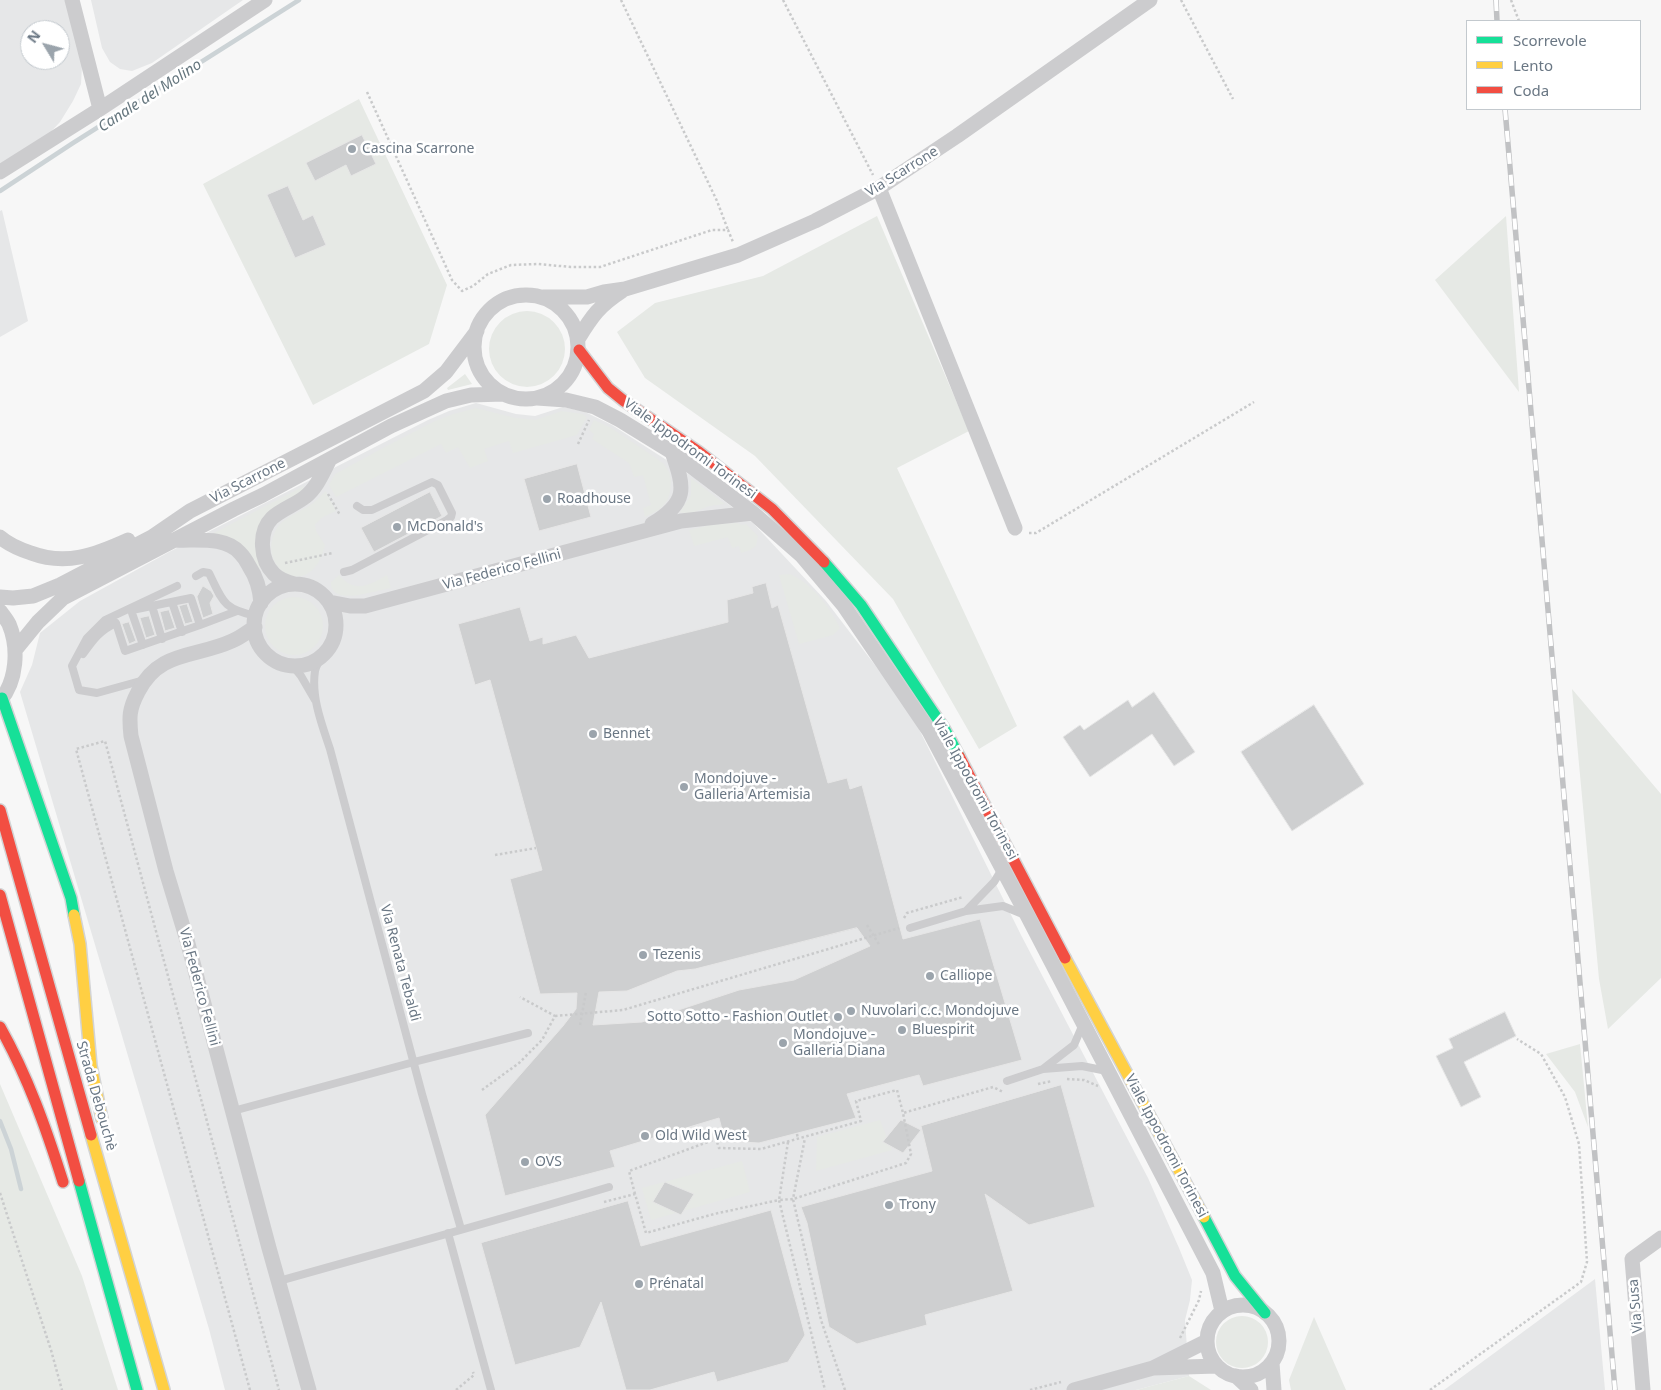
<!DOCTYPE html>
<meta charset="utf-8">
<style>
body{margin:0}
#map{position:relative;width:1661px;height:1390px;overflow:hidden;background:#f7f7f7;font-family:"Noto Sans",sans-serif}
canvas{display:block}
.legend{position:absolute;left:1466px;top:20px;width:175px;height:90px;box-sizing:border-box;background:#fff;border:1px solid #c3c9ce;margin:0;padding:6px 9px;list-style:none;font-size:15px;color:#6a7784}
.legend li{display:flex;align-items:center;gap:10px;height:25px}
.legend b{width:25px;border:1px solid #c3c9ce}
.north{position:absolute;left:20px;top:20px;width:50px;height:50px;box-sizing:border-box;background:#fff;border:1px solid #c3c9ce;border-radius:50%;rotate:307deg;font-size:14px;font-weight:700;line-height:20px;text-align:center;color:#6a7784}
.north::after{content:'';display:block;margin:auto;width:18px;height:22px;background:#9ba4ac;clip-path:polygon(50% 0,100% 100%,50% 72%,0 100%)}
</style>
<div id="map">
<canvas width="1661" height="1390"></canvas>
<ul class="legend">
<li><b style="height:6px;background:#16e098"></b>Scorrevole</li>
<li><b style="height:6px;background:#ffcf43"></b>Lento</li>
<li><b style="height:6px;background:#f24e42"></b>Coda</li>
</ul>
<div class="north">N</div>
</div>
<script>
const g = document.querySelector('canvas').getContext('2d');
g.lineJoin = 'round';
function paint(path, color) { g.fillStyle = color; g.fill(path, 'evenodd'); }
function strokePath(path, color, width, dash) { g.strokeStyle = color; g.lineWidth = width; g.lineCap = dash ? 'butt' : 'round'; g.setLineDash(dash || []); g.stroke(path); }
function write(font, color, halo, rows, align = 'center') {
  g.font = font + ' "Noto Sans",sans-serif'; g.lineWidth = 5; g.setLineDash([]); g.textBaseline = 'middle'; g.strokeStyle = halo; g.fillStyle = color; for (const [text, x, y, turn = 0] of rows) {
    g.save(); g.translate(x, y); g.rotate((+turn || 0) * Math.PI / 180); g.textAlign = isNaN(turn) ? turn : align; if (halo) g.strokeText(text, 0, 0); g.fillText(text, 0, 0); g.restore();
  }
}
paint(new Path2D(`
 M0,0H65L82,66L81,84L73,101L60,122L46,137L0,165ZM30,30H60V60H30Z
 M91,0H243L152,63L132,71L120,69L110,62L102,48Z
 M2,210L28,321L0,337V211Z
 M476,403L516,414L535,416L563,407L583,411L612,425L693,477L753,523L826,601L910,711L1021,935L1148,1178L1179,1248L1192,1280L1190,1300L1185,1320L1189,1376L1136,1390H225L209,1329L20,692L32,665L40,633L80,601L169,552L428,420L449,411Z
 M1595,1279L1605,1390H1444Z`), '#e6e7e8');
paint(new Path2D(`
 M359,99L447,285L429,344L313,405L203,184Z
 M877,216L969,431L897,468L1017,726L979,749L893,599L755,456L645,378L617,332L655,303L763,276Z
 M1506,216L1519,392L1435,280Z
 M489 349a38 38 0 1 1 76 0a38 38 0 1 1-76 0Z
 M465,374L472,384L448,390L447,388Z
 M476,408L515,418L536,420L562,411L582,414L587,417L577,435L513,453L509,441L484,449L488,461L470,468L458,447L446,453L441,444L336,497L329,485L335,474L385,447L435,421L454,414Z
 M594,420L611,428L653,456L664,464L669,472L671,481L670,492L667,501L659,510L645,517L643,508L651,505L643,475L634,477L629,463L592,439L594,434L589,430Z
 M691,478L725,504L709,506L688,515L680,512L691,495Z
 M304,486L303,492L273,509L262,567L257,570L212,534Z
 M326,491L336,511L323,517L315,524L316,531L325,545C311,605 253,568 277,528C283,518 302,511 312,504C317,501 321,495 326,491Z
 M736,523L743,525L746,524L758,536L756,546L750,550L741,553L739,546L732,548L728,537L694,546L689,530L714,524Z
 M790,574C812,584 829,606 840,628L833,635L799,644L779,575Z
 M339,575C355,594 370,585 387,575L391,588C378,590 342,603 333,590C331,588 331,585 331,582Z
 M265 626a29 29 0 1 1 58 0a29 29 0 1 1-58 0Z
 M1572,689L1661,794V978L1608,1029L1599,979Z
 M1580,1044L1588,1127L1575,1092L1546,1054Z
 M0,1084L82,1276L118,1390H0Z
 M880,1120L892,1150L816,1171L817,1137Z
 M742,1161L750,1192L651,1220L642,1188Z
 M1216 1342a26 26 0 1 1 52 0a26 26 0 1 1-52 0Z
 M1314,1317L1346,1390H1291L1289,1380Z
 M1189,1376L1211,1390H1136Z`), '#e6e9e5');
strokePath(new Path2D(`
 M0,191L73,143L299,0
 M0,1121L11,1149L21,1189`), '#ccd3d6', 4.5);
const building = new Path2D(`
 M362,135L376,164L351,176L346,165L315,181L306,163Z
 M288,186L303,220L313,215L326,245L295,258L267,195Z
 M577,464L591,517L539,531L524,479Z
 M430,492L442,516L374,552L361,528Z
 M766,583L772,608L778,605L828,783L847,778L850,789L862,785L903,939L980,919L1022,1060L923,1086L919,1075L847,1094L856,1118L759,1143L725,1141L719,1118L610,1151L615,1167L505,1196L485,1115L563,1026L576,1009L577,993L540,994L510,879L542,870L490,680L475,685L458,624L520,607L530,641L543,637V644L576,635L589,658L728,622L727,600L753,593L752,587ZM857,928L870,946L794,980L739,990L642,1022L593,1025L599,992L627,991L677,971L695,969Z
 M203,586L211,591L214,596L210,603L213,614L203,618L197,597Z
 M187,604L193,622L185,624L179,606Z
 M169,610L175,628L165,631L160,612Z
 M149,616L155,635L146,638L140,618Z
 M129,622L136,641L129,644L122,624Z
 M1154,692L1195,752L1174,766L1152,734L1090,777L1063,737L1080,725L1084,730L1128,700L1132,707Z
 M1314,705L1364,784L1292,831L1241,752Z
 M1505,1012L1516,1036L1464,1062L1481,1097L1461,1107L1436,1056L1453,1048L1449,1039Z
 M1061,1085L1095,1207L1029,1225L985,1194L1013,1291L925,1315L927,1325L857,1344L829,1327L807,1223L801,1207L932,1171L921,1126Z
 M901,1120L921,1130L903,1153L883,1142Z
 M665,1182L694,1194L681,1215L653,1202Z
 M628,1201L641,1246L771,1210L805,1335L788,1362L717,1382L714,1372L650,1390H626L601,1302L580,1347L515,1365L481,1243Z`);
paint(building, '#cecfd0');
strokePath(building, '#e6e6e6', 1);
const fast = new Path2D(`
 M824,562L861,605L945,730L959,756
 M2,698L71,898L74,915
 M79,1181L137,1390
 M1204,1217L1235,1276L1265,1313`);
const slow = new Path2D(`
 M74,915L80,944L91,1066L102,1119
 M1065,958L1204,1217
 M91,1135L164,1390`);
const jam = new Path2D(`
 M579,350L608,388L624,401L699,452L772,509L824,562
 M959,756L1065,958
 M0,810L91,1135
 M0,895L79,1181
 M0,1027C28,1077 46,1128 63,1182`);
strokePath(fast, '#d3d4d5', 14);
strokePath(slow, '#d3d4d5', 14);
strokePath(jam, '#d3d4d5', 14);
strokePath(new Path2D(`
 M621,0L717,201L728,230
 M783,0L873,175
 M1181,0L1233,99
 M1511,0L1519,21
 M367,92L452,280L462,291L473,286L488,274L511,265L538,264L571,267H600L712,230H728L733,242
 M578,444L589,420
 M328,494L340,515
 M1029,533H1036L1254,402
 M285,563L333,553
 M495,855L536,848
 M904,918L907,913L963,897
 M867,925L880,946
 M555,1016L623,1010L899,928
 M580,1025L586,992
 M1067,1079L1084,1080L1098,1086
 M1038,1084L1052,1081
 M482,1090L519,1063L542,1040L555,1016L520,997
 M797,1134L798,1139
 M788,1142L779,1200L793,1199L805,1138
 M0,1193L51,1350L62,1390
 M635,1194L629,1171L716,1139L719,1148L761,1149L861,1121L856,1101L897,1090L903,1113
 M604,1202L635,1194L646,1233L714,1214L779,1200L825,1390
 M1180,1338L1199,1300L1201,1291
 M250,1390L76,749L105,741L279,1390
 M456,1390L474,1375L473,1372
 M845,1390L821,1320L793,1199L906,1163L911,1154L903,1113L993,1087L1003,1092
 M1030,1390L1061,1382
 M1430,1390L1581,1282L1587,1262L1579,1144L1565,1097L1541,1054L1517,1039`), '#c9cacb', 2.5, [2.5, 2.5]);
strokePath(new Path2D(`
 M344,572L352,570L447,520L451,517L452,513L438,485L432,482L372,510H363L357,506
 M196,576L203,572L209,573C223,602 223,609 256,616
 M172,602L182,632
 M152,606L162,639
 M131,610L143,645
 M132,610L191,598L200,625
 M83,654C93,640 100,630 116,623L125,651L200,625L237,611
 M322,657C319,661 316,666 315,671C311,697 322,725 330,749L422,1094L461,1229
 M293,666L301,676L315,700
 M144,680L97,693L79,690L72,666L87,638L105,620L177,586
 M1002,869L994,882L966,911L1003,906L1025,915
 M910,928L966,911
 M1083,1024L1074,1045L1043,1069L1082,1066L1107,1071
 M1007,1081L1043,1069
 M233,1111L414,1062L528,1033
 M448,1233L491,1390
 M279,1281C389,1250 499,1220 609,1187`), '#ccccce', 8);
strokePath(new Path2D(`
 M72,0L100,109
 M0,172L100,109L265,0
 M879,188L1015,528
 M474 347a52 52 0 1 1 104 0a52 52 0 1 1-104 0Z
 M543,297H587L604,292L625,289L738,255L815,221L879,188L957,136L1150,0
 M578,339C592,316 599,306 622,291
 M537,398L566,400L595,407L620,420L672,452L753,513L801,555L844,606L929,731L1028,917L1213,1273L1222,1311
 M652,524C688,502 685,489 672,452
 M0,537C9,545 19,549 31,553C66,566 95,555 128,540
 M176,540C197,541 225,536 240,553C244,557 247,562 249,566C257,578 260,589 261,603
 M294,584C287,582 279,579 274,574C260,560 258,532 272,518C282,509 295,505 305,497C317,488 323,472 330,459
 M254 625a41 41 0 1 1 82 0a41 41 0 1 1-82 0Z
 M0,597L13,598L33,596L60,585L152,537L190,511L424,391L446,372L477,331
 M329,602L350,606H365L681,521L753,513
 M0,611C3,615 7,620 9,624C19,648 17,681 0,701
 M255,627C247,632 240,638 232,641C195,658 159,650 138,692C129,709 129,717 131,736L166,871L187,940L269,1248L309,1390
 M16,649L38,622L63,598L234,509L263,495L391,426L446,401L471,395L504,394
 M1632,1259L1643,1390
 M1632,1259L1661,1238
 M1207 1341a36 36 0 1 1 72 0a36 36 0 1 1-72 0Z
 M1207,1341L1153,1368L1217,1366
 M1272,1363L1274,1390
 M1236,1376L1251,1390
 M1074,1390L1153,1368`), '#ccccce', 15);
strokePath(fast, '#16e098', 11);
strokePath(slow, '#ffcf43', 11);
strokePath(jam, '#f24e42', 11);
const rail = new Path2D(`
 M1496,0L1497,21
 M1505,109L1615,1390`);
strokePath(rail, '#c1c2c4', 5.5);
strokePath(rail, '#fff', 4, [11]);
for (const [x, y, r, color] of [
 [352,149,5,"#9ba4ac"],
 [547,499,5,"#9ba4ac"],
 [397,527,5,"#9ba4ac"],
 [593,734,5,"#9ba4ac"],
 [684,787,5,"#9ba4ac"],
 [643,955,5,"#9ba4ac"],
 [930,976,5,"#9ba4ac"],
 [851,1011,5,"#9ba4ac"],
 [838,1017,5,"#9ba4ac"],
 [902,1030,5,"#9ba4ac"],
 [783,1043,5,"#9ba4ac"],
 [645,1136,5,"#9ba4ac"],
 [525,1162,5,"#9ba4ac"],
 [889,1205,5,"#9ba4ac"],
 [639,1284,5,"#9ba4ac"]
]) { const dot = new Path2D(); dot.arc(x, y, r, 0, 2 * Math.PI); g.fillStyle = color; g.fill(dot); strokePath(dot, '#fff', 2); }
write('14px', '#6a7784', '#fff', [
 ["Cascina Scarrone",362,149],
 ["Roadhouse",557,499],
 ["McDonald's",407,527],
 ["Bennet",603,734],
 ["Mondojuve -",694,779],
 ["Galleria Artemisia",694,795],
 ["Tezenis",653,955],
 ["Calliope",940,976],
 ["Nuvolari c.c. Mondojuve",861,1011],
 ["Sotto Sotto - Fashion Outlet",828,1017,"right"],
 ["Bluespirit",912,1030],
 ["Mondojuve -",793,1035],
 ["Galleria Diana",793,1051],
 ["Old Wild West",655,1136],
 ["OVS",535,1162],
 ["Trony",899,1205],
 ["Prénatal",649,1284]
], 'left');
write('14px', '#6a7784', '#fff', [
 ["Via Scarrone",902,172,-32],
 ["Viale Ippodromi Torinesi",690,449,36],
 ["Via Scarrone",248,481,-27],
 ["Via Federico Fellini",502,570,-15],
 ["Viale Ippodromi Torinesi",975,789,61],
 ["Via Renata Tebaldi",400,963,75],
 ["Via Federico Fellini",199,987,75],
 ["Strada Debouchè",96,1096,74],
 ["Viale Ippodromi Torinesi",1166,1146,62],
 ["Via Susa",1636,1306,-95]
]);
write('italic 15px', '#66777f', '#fff', [
 ["Canale del Molino",150,96,-33]
]);
</script>
